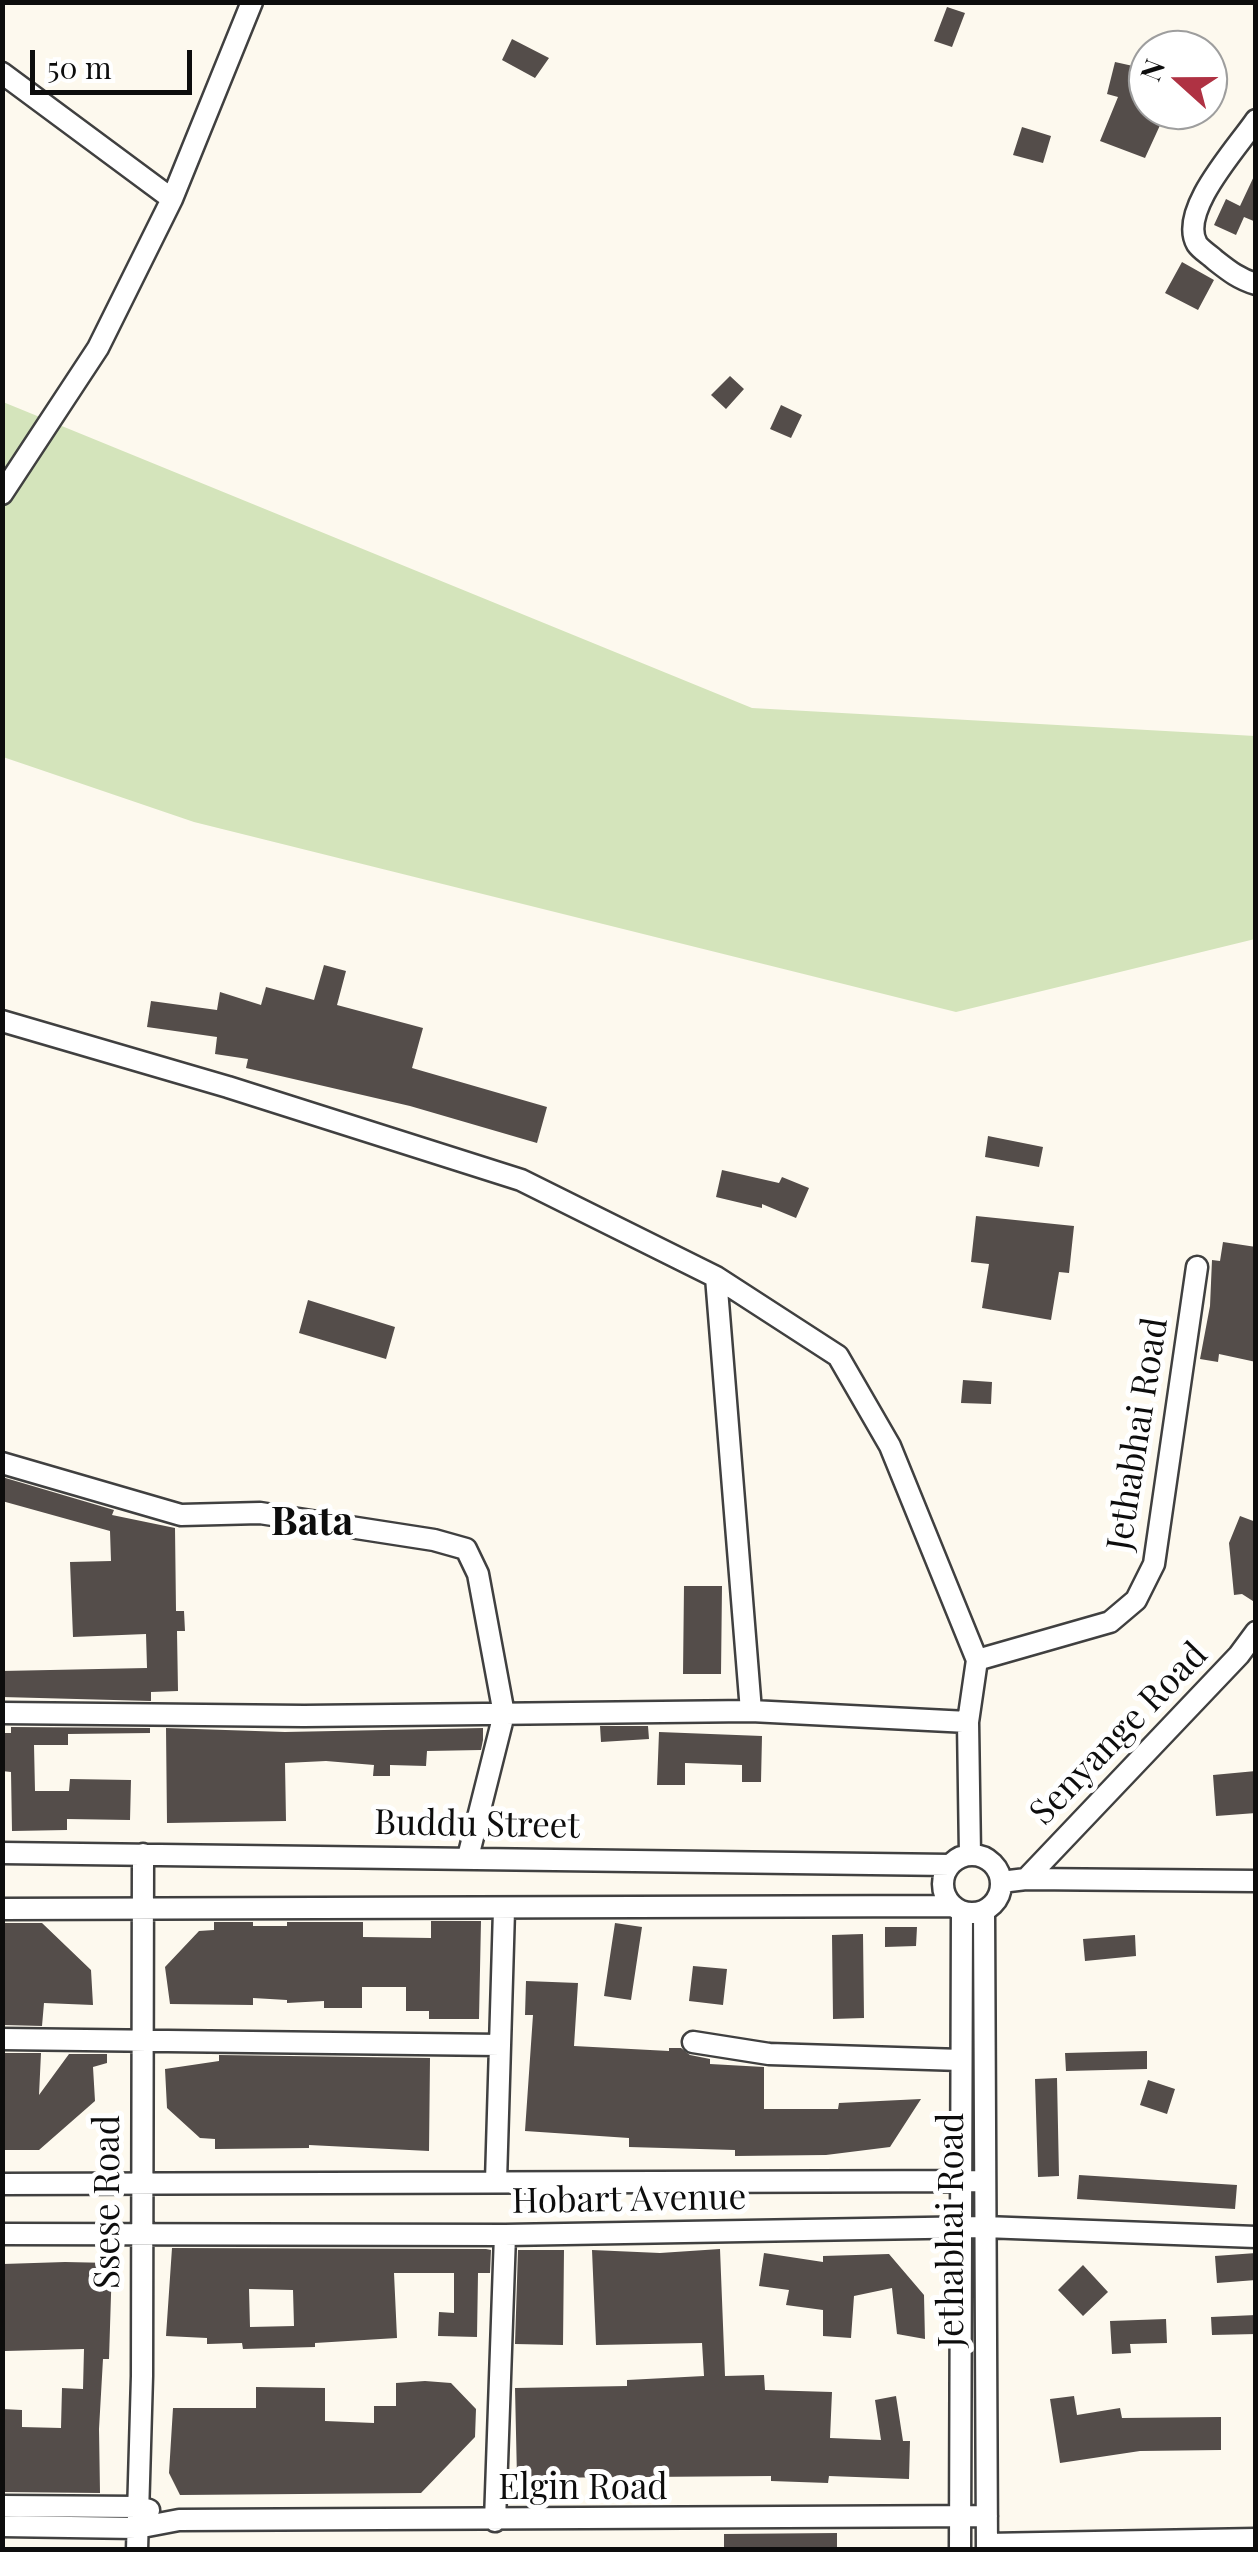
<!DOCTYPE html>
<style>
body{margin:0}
#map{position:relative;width:1258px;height:2552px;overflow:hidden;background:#fdf9ee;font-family:"Playfair Display",serif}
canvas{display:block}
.frame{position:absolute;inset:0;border:5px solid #0d0d0d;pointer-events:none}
.north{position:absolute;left:1128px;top:30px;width:100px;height:100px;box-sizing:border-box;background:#fff;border:2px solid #9e9e9e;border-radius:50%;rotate:291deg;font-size:28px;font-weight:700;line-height:40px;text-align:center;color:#0d0d0d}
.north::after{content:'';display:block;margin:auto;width:35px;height:45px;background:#af3243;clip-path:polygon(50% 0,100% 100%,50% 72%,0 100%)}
.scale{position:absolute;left:30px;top:50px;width:162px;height:45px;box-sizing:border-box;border:5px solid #0d0d0d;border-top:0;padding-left:12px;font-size:30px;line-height:35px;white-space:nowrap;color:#0d0d0d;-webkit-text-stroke:8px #fff;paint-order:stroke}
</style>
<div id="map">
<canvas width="1258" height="2552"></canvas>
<div class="frame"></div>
<div class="north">N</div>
<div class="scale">50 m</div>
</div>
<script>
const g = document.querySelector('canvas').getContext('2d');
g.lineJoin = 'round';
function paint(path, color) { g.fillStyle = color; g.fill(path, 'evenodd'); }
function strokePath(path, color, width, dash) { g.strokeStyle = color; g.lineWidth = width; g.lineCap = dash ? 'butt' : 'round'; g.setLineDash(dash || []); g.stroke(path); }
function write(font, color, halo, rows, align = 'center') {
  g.font = font + ' "Playfair Display",serif'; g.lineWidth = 10; g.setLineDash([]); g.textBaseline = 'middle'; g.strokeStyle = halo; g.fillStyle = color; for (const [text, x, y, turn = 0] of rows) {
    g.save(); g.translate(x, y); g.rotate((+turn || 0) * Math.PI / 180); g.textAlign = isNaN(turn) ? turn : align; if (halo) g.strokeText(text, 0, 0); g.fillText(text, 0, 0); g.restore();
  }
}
paint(new Path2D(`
 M3,402L752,708L1255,736V939L956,1012L194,822L3,757Z`), '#d4e4bb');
paint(new Path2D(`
 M947,7L965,13L952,47L934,41Z
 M512,39L549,58L535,78L502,60Z
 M1135,60L1148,66V110H1167L1145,158L1100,141L1118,97L1107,94L1115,62L1133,66Z
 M1022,127L1051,136L1043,163L1013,155Z
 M1256,172V222L1244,217L1236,235L1214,225L1226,199L1240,206Z
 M1182,262L1214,280L1198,310L1165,293Z
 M730,376L744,389L726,409L711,395Z
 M781,405L802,415L791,438L770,429Z
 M324,965L346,971L337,1005L423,1028L412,1068L547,1107L537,1143L410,1106L246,1068L248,1059L215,1054L217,1037L147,1027L151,1001L217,1010L220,992L261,1005L266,987L314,1000Z
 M988,1136L1043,1147L1039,1167L985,1157Z
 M722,1170L779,1183L782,1177L809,1188L796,1218L762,1204V1208L716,1197Z
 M976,1216L1074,1226L1069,1273L1059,1272L1051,1320L982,1308L989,1264L971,1262Z
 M1223,1242L1256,1247V1362L1219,1354L1218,1362L1200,1359L1210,1306L1212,1260L1220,1261Z
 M308,1300L395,1327L386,1359L299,1333Z
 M963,1380L992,1382L991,1404L961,1403Z
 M2,1477L114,1510L112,1515L175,1528L176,1611H184L185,1631H177L178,1691L151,1692V1701L2,1697V1671L147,1668L146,1634L73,1637L70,1562L111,1561L110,1531L2,1501Z
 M1240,1516L1256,1522V1603L1242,1594L1234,1595L1229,1543Z
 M684,1586H722L721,1674H683Z
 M600,1726H648L649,1739L601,1742Z
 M11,1727L150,1728V1733L68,1734V1745H34L35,1791H69L70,1779L131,1780L130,1820L67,1819V1830L12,1831L11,1772L2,1771V1733H11Z
 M166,1728L285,1732L483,1728V1740L481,1750L427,1751L426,1766L390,1765V1776H373L374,1765L326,1761L285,1763L286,1821L167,1823Z
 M659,1732L762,1736L761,1782H742V1765L685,1763V1785H657Z
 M1256,1771V1813L1216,1816L1213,1775Z
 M431,1921H481L479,2019H429V2011H406V1987H362V2008H324V2001L287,2003V2000L253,1998V2005L170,2004L165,1967L199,1931L214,1930V1922H253V1926H287V1922H363V1937L431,1938Z
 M2,1923H42L91,1970L93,2005L44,2003L42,2026L4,2025Z
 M615,1923L642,1927L631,2000L604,1996Z
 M885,1927H917L916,1946L885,1947Z
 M863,1934L864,2018L833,2019L832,1935Z
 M1135,1935L1136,1956L1085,1961L1083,1939Z
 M693,1966L727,1969L723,2005L689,2001Z
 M526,1981L578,1983L574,2046L669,2051V2048H681L690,2055L710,2059V2064L764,2067V2109H838L839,2103L921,2099L890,2147L826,2155L735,2156V2150L629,2147V2138L525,2131L533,2015H525Z
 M1147,2051V2069L1066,2071L1065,2053Z
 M3,2053H41L39,2095L69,2054H107V2063L93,2067L95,2101L39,2150H2Z
 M219,2055L430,2058L429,2151L309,2145V2148L215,2149V2139L200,2138L167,2108L165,2069L219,2061Z
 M1057,2078L1059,2176L1038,2177L1035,2079Z
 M1148,2080L1175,2089L1167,2114L1140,2105Z
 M1079,2175L1237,2185L1235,2209L1077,2199Z
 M172,2248L486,2249L491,2250L490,2273H478L477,2337L438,2336L439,2312L454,2313V2273H394L397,2338L315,2343V2347L243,2349L242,2343L207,2344V2338L166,2336ZM249,2289L293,2290L294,2326L250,2327Z
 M720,2249L725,2376L764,2375L765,2390L832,2392L830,2438L881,2440L875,2400L896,2396L903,2441H910L909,2479L829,2476L828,2483L771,2481V2476L517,2478L515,2388L627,2386V2380L704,2376L702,2343L596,2345L592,2250L660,2253Z
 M518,2250H564L563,2345L515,2344Z
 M764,2253L823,2262V2256L889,2254L924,2295L925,2339L897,2334L892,2288L854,2296L851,2338L823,2336V2310L786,2305L789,2290L759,2286Z
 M1256,2253V2280L1217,2283L1215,2256Z
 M65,2262L112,2263L109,2359H103L99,2429L100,2493L2,2492V2409L22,2410V2427L61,2428L62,2388L83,2389L84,2349L5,2351L3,2264Z
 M1083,2265L1108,2292L1083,2316L1058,2290Z
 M1256,2315V2334L1212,2335L1211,2317Z
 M1166,2319L1167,2343L1130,2344L1131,2353L1112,2354L1110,2321Z
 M425,2381L451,2383L476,2409L475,2437L421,2493L180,2495L169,2473L173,2408H256V2387L325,2388V2421L374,2423V2406H396V2383Z
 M1074,2396L1077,2415L1120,2408L1122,2418L1221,2417V2450L1140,2451L1060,2463L1050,2399Z
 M837,2533V2550H724V2534Z`), '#544d4a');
const minor = new Path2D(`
 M2,73L172,199
 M1256,120C1237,148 1178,211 1197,244C1201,250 1210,255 1215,260C1229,271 1239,279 1256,284
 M2,494L98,348L172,199L252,2
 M2,1021L228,1087L521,1180L716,1277L838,1356L890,1446L977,1660L968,1722L970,1855
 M716,1277L751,1711
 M2,1463L181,1515L260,1513L434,1540L466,1549L478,1574L504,1714L468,1857
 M977,1660L1110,1622L1136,1600L1154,1564L1197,1267
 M2,1713L304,1716L751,1711L968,1722
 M2,1853L950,1865
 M943 1884a29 29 0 1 1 58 0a29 29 0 1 1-58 0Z
 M1026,1879L1239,1655L1256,1632
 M1001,1882L1026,1879L1256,1881
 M2,1909L952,1906
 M984,1911L987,2550
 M2,2039L500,2045
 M693,2042L769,2054L961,2060
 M496,2181L504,1910
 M2,2184L984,2181
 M2,2234L505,2235L984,2227L1256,2237
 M2,2506L138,2507L149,2510
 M495,2521L505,2235
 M2,2526L137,2528L179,2520L987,2516
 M987,2544L1256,2539
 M137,2550L142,2376L143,1854
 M960,2550L962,1912`);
strokePath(minor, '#404040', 25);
strokePath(minor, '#fff', 20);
write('35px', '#0d0d0d', '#fff', [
 ["Jethabhai Road",1138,1434,-81],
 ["Senyange Road",1119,1734,-46],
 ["Buddu Street",477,1825,1],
 ["Hobart Avenue",629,2200,-1],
 ["Ssese Road",108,2202,-90],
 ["Jethabhai Road",952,2230,-90],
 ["Elgin Road",583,2488]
]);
write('bold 40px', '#0d0d0d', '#fff', [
 ["Bata",312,1523]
]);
</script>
